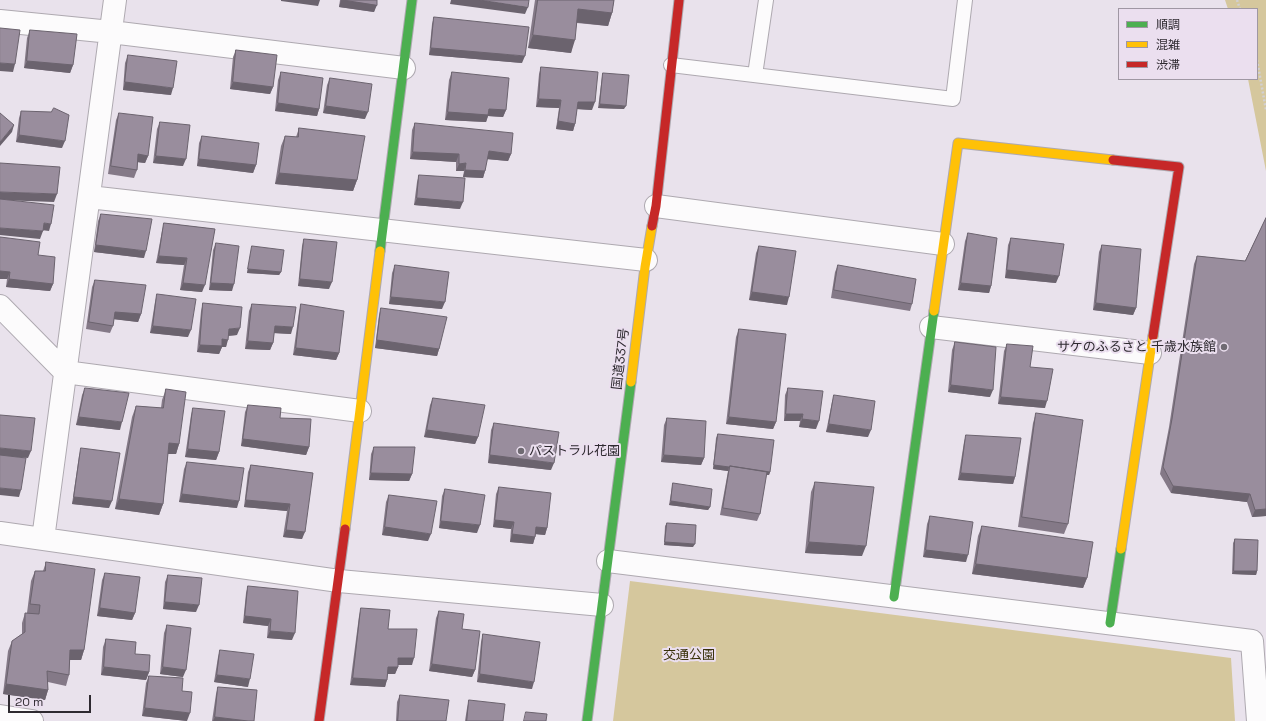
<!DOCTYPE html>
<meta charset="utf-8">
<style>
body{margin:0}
#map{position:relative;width:1266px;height:721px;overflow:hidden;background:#e9e2ec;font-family:"Space Grotesk","Noto Sans JP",sans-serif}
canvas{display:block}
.legend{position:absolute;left:1118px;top:8px;width:140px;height:72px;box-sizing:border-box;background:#ebdfef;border:1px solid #9f97a3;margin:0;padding:5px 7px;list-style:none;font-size:12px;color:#2e2a30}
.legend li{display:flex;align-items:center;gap:8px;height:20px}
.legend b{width:20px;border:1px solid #9f97a3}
.scale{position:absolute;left:8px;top:695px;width:83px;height:18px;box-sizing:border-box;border:2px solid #2e2a30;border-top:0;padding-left:5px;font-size:12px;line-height:14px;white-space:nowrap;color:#2e2a30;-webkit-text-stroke:3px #ebdfef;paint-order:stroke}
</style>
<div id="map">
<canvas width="1266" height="721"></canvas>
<ul class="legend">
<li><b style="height:5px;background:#4caf50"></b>順調</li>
<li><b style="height:5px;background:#ffc107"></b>混雑</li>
<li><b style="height:5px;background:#c62828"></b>渋滞</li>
</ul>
<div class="scale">20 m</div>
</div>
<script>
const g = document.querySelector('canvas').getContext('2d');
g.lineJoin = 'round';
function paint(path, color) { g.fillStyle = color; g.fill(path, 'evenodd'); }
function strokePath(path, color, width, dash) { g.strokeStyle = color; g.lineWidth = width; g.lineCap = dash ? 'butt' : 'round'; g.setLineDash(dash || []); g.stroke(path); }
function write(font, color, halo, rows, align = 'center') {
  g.font = font + ' "Space Grotesk","Noto Sans JP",sans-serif'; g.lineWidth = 4; g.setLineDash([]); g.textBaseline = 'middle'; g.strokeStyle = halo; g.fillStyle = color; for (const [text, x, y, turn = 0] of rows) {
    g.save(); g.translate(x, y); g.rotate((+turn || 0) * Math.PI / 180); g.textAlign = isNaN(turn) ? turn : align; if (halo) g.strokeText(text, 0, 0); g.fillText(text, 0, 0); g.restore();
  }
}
paint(new Path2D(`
 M1225,0H1266V171L1248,79H1257V9H1228Z
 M630,581L1231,658L1235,721H613Z`), '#d5c79d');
const lane = new Path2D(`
 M671,65L953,99L965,0
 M755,75L766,0`);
const street = new Path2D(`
 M0,21L111,32L404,68
 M89,197L646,260
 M656,206L943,244
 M0,306L65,372L360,411
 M931,327L1150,353
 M0,533L339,581L602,605
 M43,539L115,0
 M608,561L1252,641L1258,721
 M0,716L32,721`);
const fast = new Path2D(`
 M380,251L412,0
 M894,597L934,311
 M1110,623L1121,549
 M587,721L631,382`);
const slow = new Path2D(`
 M934,311L958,143L1113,160
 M631,382L645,267L652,226
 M345,529L380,251
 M1121,549L1153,336`);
const jam = new Path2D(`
 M1113,160L1179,167L1153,336
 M652,226L656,206L679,0
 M319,721L345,529`);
strokePath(lane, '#aea9b0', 16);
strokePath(street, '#aea9b0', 24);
strokePath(fast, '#aea9b0', 11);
strokePath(slow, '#aea9b0', 11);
strokePath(jam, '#aea9b0', 11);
strokePath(new Path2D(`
 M1237,0L1240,9
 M1257,60L1266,110`), '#d2d0d3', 2.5, [2, 2]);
strokePath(lane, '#fcfbfc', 14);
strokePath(street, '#fcfbfc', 22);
strokePath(fast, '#4caf50', 9);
strokePath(slow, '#ffc107', 9);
strokePath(jam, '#c62828', 9);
paint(new Path2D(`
 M340,0H377L374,12L339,7Z
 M535,0H614L612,13L608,26L577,23L571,53L528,48Z
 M434,17L522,63L429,55L432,24Z
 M30,30L73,65L70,73L24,68L27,38Z
 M236,50L273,87L270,94L230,89L233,57Z
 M128,55L171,95L123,90L125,63Z
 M541,67L592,110L577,109L575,124L573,131L556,129L559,108L536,107L539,74Z
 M281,72L319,109L317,116L275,111L278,80Z
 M452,72L506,110L503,117L488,116L486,122L445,120L449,80Z
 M603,73L624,109L598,108L602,77Z
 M330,78L365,119L323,113L327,85Z
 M21,111L62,148L16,142L19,118Z
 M119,113L148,156L145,163L138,162L137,170L134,178L108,174L116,120Z
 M160,122L183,166L153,163L157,129Z
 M415,123L511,154L508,161L487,159L485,171L483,178L463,177L464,171H456V162L410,159L412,130Z
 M299,128L357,180L353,191L275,184L281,146L285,136L296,137Z
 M202,136L256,165L253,173L197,166L199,143Z
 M419,175L460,209L414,205L417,182Z
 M101,214L144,258L94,252L98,221Z
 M1266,218V516L1252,517L1247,502L1171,493L1160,474L1169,427L1194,264L1197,256L1245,261Z
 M164,223L215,229L202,292L180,290L184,265L156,263L162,231Z
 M968,233L991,286L989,293L958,290L965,241Z
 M0,237L38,255L53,284L50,291L6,287L7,279H0Z
 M1011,238L1056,283L1005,278L1008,245Z
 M304,239L329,289L298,286L302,246Z
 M216,243L232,291L209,290L213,250Z
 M1102,245L1136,308L1133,315L1093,310L1099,252Z
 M252,246L281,272L279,275L247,273L251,250Z
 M759,246L787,305L749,300L756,253Z
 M395,265L442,309L389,304L392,273Z
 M838,265L912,304L910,311L831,298L835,272Z
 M95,280L141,314L138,322L114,319L113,326L110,333L86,329L92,287Z
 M157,294L188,337L150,333L155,302Z
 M203,303L237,335L228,336L226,347H222L219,354L197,352L201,311Z
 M252,304L291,334L274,333L273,343L270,350L245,349L249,311Z
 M301,304L339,353L336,360L293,355L299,312Z
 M381,308L439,349L437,356L375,348L379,315Z
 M739,329L776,422L773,429L726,424L736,337Z
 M955,342L990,397L948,392L952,350Z
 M1007,344L1045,408L998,404L1004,351Z
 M85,388L120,430L76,425L82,395Z
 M788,388L816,429L799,427L800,421H784L785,395Z
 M166,389L179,444L176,454H168L163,504L159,515L115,509L132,417L136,406L161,408L162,400Z
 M834,395L868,437L826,432L832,402Z
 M433,398L478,437L475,444L424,437L430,405Z
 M248,405L280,418L309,447L306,455L241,446L245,412Z
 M193,408L219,452L216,460L185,457L191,415Z
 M1036,413L1068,524L1064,534L1018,527L1033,423Z
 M667,418L704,458L701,465L661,462L664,425Z
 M494,423L551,470L488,463L491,430Z
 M718,434L770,472L769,475H766L760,514L757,521L720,515L728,471L713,469L716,438Z
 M966,435L1015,477L1013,484L958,480L964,442Z
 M374,447L412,474L409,481L369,480L371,454Z
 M81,448L109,508L72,504L79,456Z
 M187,462L237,508L179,502L184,469Z
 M251,465L313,473L302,539L283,537L287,511L244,507L248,472Z
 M815,482L862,556L805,553L811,492Z
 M673,483L710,507L708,510L669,505L672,487Z
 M499,487L547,528L545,535L536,534L533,544L510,542L511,529L493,527L496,494Z
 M445,489L477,533L439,528L442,496Z
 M389,495L428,541L382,535L386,502Z
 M930,516L966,562L923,557L927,524Z
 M667,523L693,547L664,545L665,526Z
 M982,526L1087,578L1083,588L972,574L978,536Z
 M1235,539L1257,571L1256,575L1232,574L1233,543Z
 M46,562L84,650L81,660H70L69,675L66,686L48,682V690L45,700L3,694L8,651L12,641L22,634V623L25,613H27L31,581L35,571H43Z
 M105,573L135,613L132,620L97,616L102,580Z
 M168,575L196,612L163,609L165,582Z
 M248,586L292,640L267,638L268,626L243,623L246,593Z
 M361,608L388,629L412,665H398V667L395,674H388L385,687L350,685L359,616Z
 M439,611L462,629L475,670L472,677L429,671L436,618Z
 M167,625L183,677L160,674L164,633Z
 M483,634L532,689L477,682L481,642Z
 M106,639L149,672L146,680L101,675L103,647Z
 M220,650L248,687L214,682L218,657Z
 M149,676L182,691L187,721L142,716L146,683Z
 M218,687L254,721H212L216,694Z
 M400,695L446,721H396L397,702Z
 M469,700L503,721H465L467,708Z`), '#847987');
paint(new Path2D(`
 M281,0H320L318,6L281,1Z
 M341,0L377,5L374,12L339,7Z
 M451,0H480L528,7L525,14L450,4Z
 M578,9L612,13L608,26L573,22Z
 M533,35L575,40L571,53L528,48Z
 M431,48L525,56L522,63L429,55Z
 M27,61L73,65L70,73L24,68Z
 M0,63L15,64L13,72L0,71Z
 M125,82L173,88L171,95L123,90Z
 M233,82L273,87L270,94L230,89Z
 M539,99L561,100L559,108L536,107Z
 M578,102H595L592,110L576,109Z
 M278,103L319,109L317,116L275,111Z
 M600,104L626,106L624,109L598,108Z
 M326,106L368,112L365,119L323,113Z
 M489,109L506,110L503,117L488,116L486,122L445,120L448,112Z
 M558,121L575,124L573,131L556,129Z
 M14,125L12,132L0,146V142Z
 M19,135L65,141L62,148L16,142Z
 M489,151L511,154L508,161L486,159Z
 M413,152L459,154L456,162L410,159Z
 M138,154L148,156L145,163L136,162Z
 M156,156L186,159L183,166L153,163Z
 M199,159L256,165L253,173L197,166Z
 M466,163L464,171H456L459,164Z
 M465,170L485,171L483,178L463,177Z
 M279,173L357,180L353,191L275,184Z
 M0,192L57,194L54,202L0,200Z
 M417,198L463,202L460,209L414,205Z
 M44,223L51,224L49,231L41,230Z
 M0,228L43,231L40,239L0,235Z
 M96,245L146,251L144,258L94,252Z
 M159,256L187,258L184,265L156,263Z
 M248,269L281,272L279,275L247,273Z
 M1007,270L1059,276L1056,283L1005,278Z
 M0,271L10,272L7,279H0Z
 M9,279L53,284L50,291L6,287Z
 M300,279L332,282L329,289L298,286Z
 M183,283L205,285L202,292L180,290Z
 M211,283L234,284L232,291L209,290Z
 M961,283L991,286L989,293L958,290Z
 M752,292L789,297L787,305L749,300Z
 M391,297L445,302L442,309L389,304Z
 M1096,303L1136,308L1133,315L1093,310Z
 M115,312L141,314L138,322L112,319Z
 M153,326L191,330L188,337L150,333Z
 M275,326L293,327L291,334L273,333Z
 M240,328L237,335L226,336L229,329Z
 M222,339L228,340L226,347H222L219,354L197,352L200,345Z
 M377,340L439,349L437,356L375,348Z
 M248,341L273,343L270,350L245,349Z
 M296,348L339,353L336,360L293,355Z
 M951,385L993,390L990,397L948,392Z
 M1001,397L1047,401L1045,408L998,404Z
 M786,414H803L800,421H784Z
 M79,417L122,422L120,430L76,425Z
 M729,417L776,422L773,429L726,424Z
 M802,419L819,421L816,429L799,427Z
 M829,424L871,430L868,437L826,432Z
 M427,430L478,437L475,444L424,437Z
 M243,439L309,447L306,455L241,446Z
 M169,443L179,444L176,454H165Z
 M0,448L31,451L28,458L0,456Z
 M188,449L219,452L216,460L185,457Z
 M490,455L554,463L551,470L488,463Z
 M664,455L704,458L701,465L661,462Z
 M714,465L729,467L728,471L713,469Z
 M729,467L770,472L769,475L729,471Z
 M371,473L412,474L409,481L369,480Z
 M961,473L1015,477L1013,484L958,480Z
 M1173,486L1250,494L1247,502L1171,493Z
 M0,488L21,490L19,497L0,495Z
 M182,494L239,501L237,508L179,502Z
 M74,497L112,501L109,508L72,504Z
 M119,499L163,504L159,515L115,509Z
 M246,500L290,504L287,511L244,507Z
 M671,501L710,507L708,510L669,505Z
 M1266,509V516L1252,517L1255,510Z
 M495,520L514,522L511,529L493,527Z
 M441,521L480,525L477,533L439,528Z
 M385,527L431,534L428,541L382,535Z
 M536,527L547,528L545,535L534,534Z
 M286,530L305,532L302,539L283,537Z
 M512,534L535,537L533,544L510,542Z
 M665,542L695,544L693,547L664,545Z
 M809,542L866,546L862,556L805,553Z
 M926,550L968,555L966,562L923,557Z
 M976,564L1087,578L1083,588L972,574Z
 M1234,571H1257L1256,575L1232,574Z
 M165,602L199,605L196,612L163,609Z
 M100,608L135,613L132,620L97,616Z
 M245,616L271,619L268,626L243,623Z
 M270,631L295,633L292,640L267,638Z
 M70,650H84L81,660H66Z
 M398,658H414L412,665H395Z
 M432,664L475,670L472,677L429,671Z
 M104,667L149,672L146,680L101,675Z
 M163,667L186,670L183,677L160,674Z
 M388,667H398L395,674H386Z
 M480,674L534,682L532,689L477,682Z
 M217,675L250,679L248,687L214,682Z
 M353,678L387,680L385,687L350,685Z
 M6,684L48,690L45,700L3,694Z
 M145,708L190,713L187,721L142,716Z
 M215,717L248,721H213Z`), '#6b636e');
const building = new Path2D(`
 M343,0H377V5Z
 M480,0H529L528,7Z
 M538,0H614L612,13L578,9L575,40L533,35Z
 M434,17L529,27L525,56L431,48Z
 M0,28L20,30L15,64L0,63Z
 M30,30L77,34L73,65L27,61Z
 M236,50L277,55L273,87L233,82Z
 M128,55L177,61L173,88L125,82Z
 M541,67L598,72L595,102H578L575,124L558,121L561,100L539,99Z
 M281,72L323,78L319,109L278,103Z
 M452,72L509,78L506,110L489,109L488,115L448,112Z
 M603,73L629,75L626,106L600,104Z
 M330,78L372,84L368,112L326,106Z
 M54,108L69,115L65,141L19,135L21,111L51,112Z
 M0,113L14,125L0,142Z
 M119,113L153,117L148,156L138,154L137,170L111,166Z
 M160,122L190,125L186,159L156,156Z
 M415,123L513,133L511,154L489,151L485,171L465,170L466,163L459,164V154L413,152Z
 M299,128L365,136L357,180L279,173L285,136L298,137Z
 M202,136L259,143L256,165L199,159Z
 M0,163L60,167L57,194L0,192Z
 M419,175L465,178L463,202L417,198Z
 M0,199L54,205L51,224L44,223L43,231L0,228Z
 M101,214L152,219L146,251L96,245Z
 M1266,218V509L1255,510L1250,494L1173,486L1163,467L1172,419L1197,256L1245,261Z
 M164,223L215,229L205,285L183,283L187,258L159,256Z
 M968,233L997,238L991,286L961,283Z
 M0,237L40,242L38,255L55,257L53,284L9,279L10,272L0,271Z
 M1011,238L1064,244L1059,276L1007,270Z
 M304,239L337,242L332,282L300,279Z
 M216,243L239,246L234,284L211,283Z
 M1102,245L1141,249L1136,308L1096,303Z
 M252,246L284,250L281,272L248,269Z
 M759,246L796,251L789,297L752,292Z
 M395,265L449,272L445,302L391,297Z
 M838,265L916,279L912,304L834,290Z
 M95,280L146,285L141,314L115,312L113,326L89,322Z
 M157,294L196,299L191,330L153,326Z
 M203,303L242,307L240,328L229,329L228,340L222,339V346L200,345Z
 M252,304L296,307L293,327L275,326L273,343L248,341Z
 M301,304L344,311L339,353L296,348Z
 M381,308L447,317L439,349L377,340Z
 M739,329L786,334L776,422L729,417Z
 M955,342L996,347L993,390L951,385Z
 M1007,344L1033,346L1030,367L1053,369L1047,401L1001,397Z
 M85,388L129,393L122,422L79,417Z
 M788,388L823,391L819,421L802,419L803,414H786Z
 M166,389L186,392L179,444L169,443L163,504L119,499L136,406L163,408Z
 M834,395L875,401L871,430L829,424Z
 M433,398L485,405L478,437L427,430Z
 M248,405L281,408L280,418L311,419L309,447L243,439Z
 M193,408L225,411L219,452L188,449Z
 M1036,413L1083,420L1068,524L1022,517Z
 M0,415L35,418L31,451L0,448Z
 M667,418L706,421L704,458L664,455Z
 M494,423L559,432L554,463L490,455Z
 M718,434L774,440L770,472L730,466L729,467L714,465Z
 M966,435L1021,438L1015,477L961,473Z
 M374,447H415L412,474L371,473Z
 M81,448L120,453L112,501L74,497Z
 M0,455L26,458L21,490L0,488Z
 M187,462L244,468L239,501L182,494Z
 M251,465L313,473L305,532L286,530L290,504L246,500Z
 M730,466L767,472L760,514L723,508Z
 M815,482L874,487L866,546L809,542Z
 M673,483L712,489L710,507L671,501Z
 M499,487L551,493L547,528L536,527L535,537L512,534L514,522L495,520Z
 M445,489L485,495L480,525L441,521Z
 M389,495L437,501L431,534L385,527Z
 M930,516L973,522L968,555L926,550Z
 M667,523L696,525L695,544L665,542Z
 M982,526L1093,542L1087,578L976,564Z
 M1235,539L1258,540L1257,571H1234Z
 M46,562L95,569L84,650H70L69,675L47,671L48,690L6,684L12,641L25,632V613L39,614L40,605L30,604L35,571H45Z
 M105,573L140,577L135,613L100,608Z
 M168,575L202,578L199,605L165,602Z
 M248,586L298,591L295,633L270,631L271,619L245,616Z
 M361,608L390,610L388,629H417L414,658H398V667H388L387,680L353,678Z
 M439,611L464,614L462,629L480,631L475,670L432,664Z
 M167,625L191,628L186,670L163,667Z
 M483,634L540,642L534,682L480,674Z
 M106,639L136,642L135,654L150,655L149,672L104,667Z
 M220,650L254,654L250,679L217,675Z
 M149,676L183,678L182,691L192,692L190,713L145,708Z
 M218,687L257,690L254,721H248L215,717Z
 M400,695L449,700L446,721H398Z
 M469,700L505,704L503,721H467Z
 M526,712L547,714L546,721H524Z`);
paint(building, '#998d9d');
strokePath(building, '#6b636e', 1);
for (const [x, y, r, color] of [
 [1224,347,4,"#6f6a72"],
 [521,451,4,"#6f6a72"]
]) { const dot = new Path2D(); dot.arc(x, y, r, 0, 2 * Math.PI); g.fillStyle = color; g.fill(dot); strokePath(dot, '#ebdfef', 1.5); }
write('13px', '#2e2a30', '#ebdfef', [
 ["サケのふるさと 千歳水族館",1216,347],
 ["パストラル花園",529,451,"left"]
], 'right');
write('13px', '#2e2a30', '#ebdfef', [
 ["国道337号",621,359,-83]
]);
write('13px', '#383009', '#ebdfef', [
 ["交通公園",689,655]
]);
</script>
